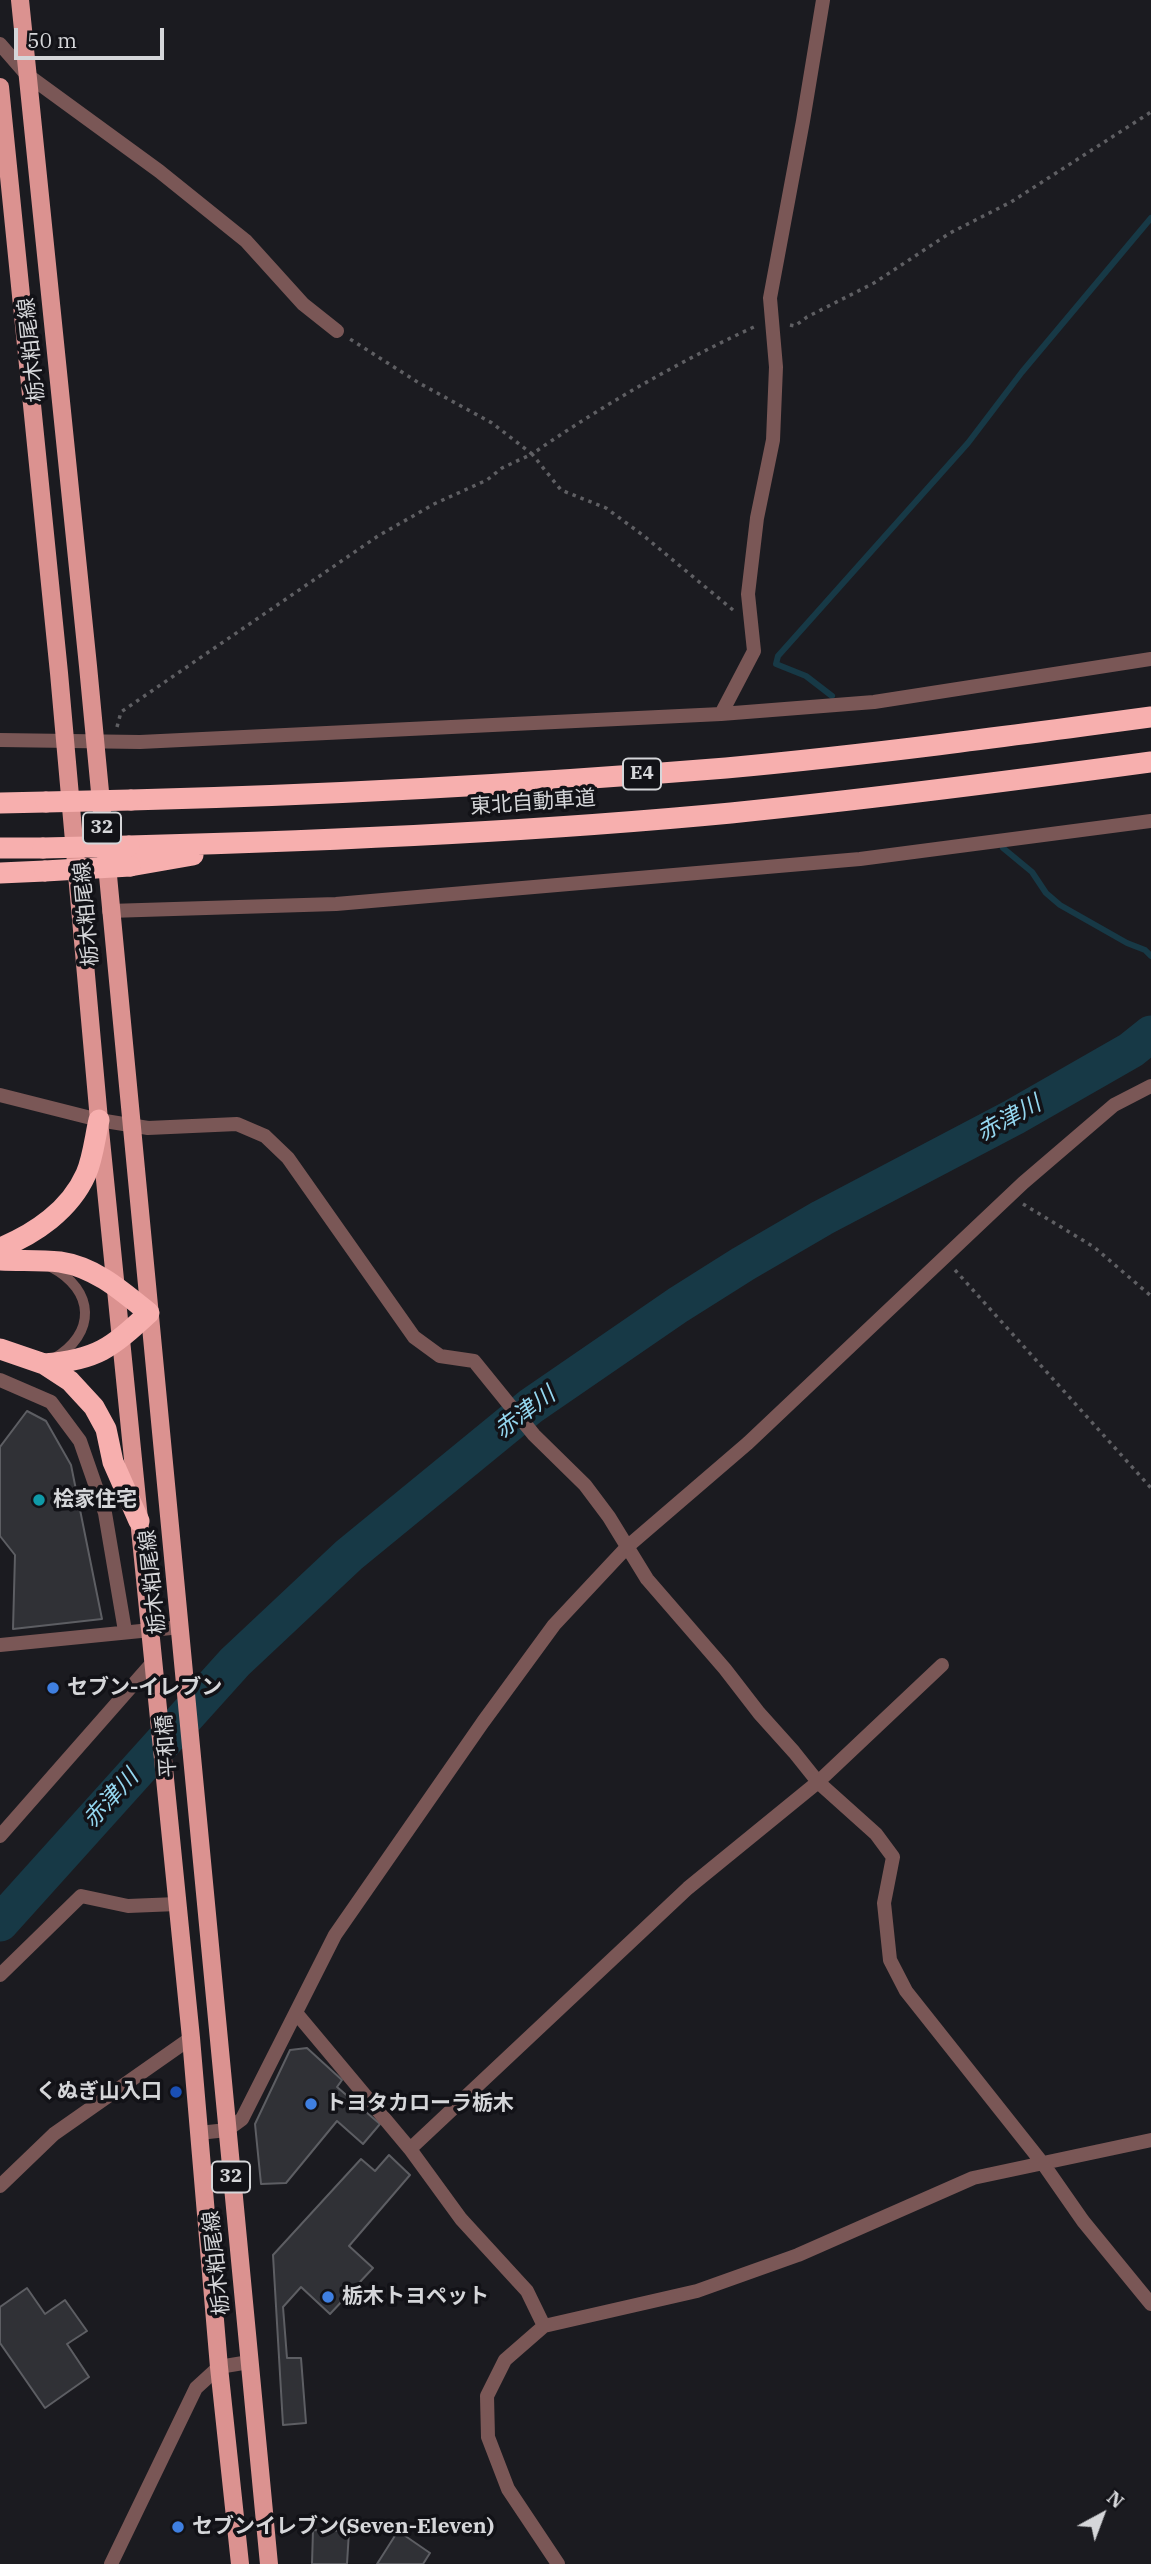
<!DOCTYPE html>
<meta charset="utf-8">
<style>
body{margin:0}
#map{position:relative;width:1151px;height:2564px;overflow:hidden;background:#1b1b20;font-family:"IBM Plex Serif",serif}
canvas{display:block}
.north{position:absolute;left:1067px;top:2480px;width:70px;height:70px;-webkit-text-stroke:5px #121217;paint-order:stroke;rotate:41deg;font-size:19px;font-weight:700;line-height:28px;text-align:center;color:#d5d6d9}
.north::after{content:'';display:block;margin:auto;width:24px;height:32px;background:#d5d6d9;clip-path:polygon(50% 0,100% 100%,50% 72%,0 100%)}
.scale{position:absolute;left:14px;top:28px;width:150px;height:32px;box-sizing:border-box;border:4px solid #d5d6d9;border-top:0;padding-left:9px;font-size:21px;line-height:24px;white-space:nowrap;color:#d5d6d9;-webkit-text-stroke:5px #121217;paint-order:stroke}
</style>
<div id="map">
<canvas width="1151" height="2564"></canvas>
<div class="north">N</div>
<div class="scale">50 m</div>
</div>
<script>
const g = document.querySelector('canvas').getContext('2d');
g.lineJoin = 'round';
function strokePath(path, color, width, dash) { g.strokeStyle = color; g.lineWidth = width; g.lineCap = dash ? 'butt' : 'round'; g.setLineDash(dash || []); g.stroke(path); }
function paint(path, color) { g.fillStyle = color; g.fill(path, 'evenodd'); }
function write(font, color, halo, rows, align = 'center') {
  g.font = font + ' "IBM Plex Serif","Noto Sans JP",serif'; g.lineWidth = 7; g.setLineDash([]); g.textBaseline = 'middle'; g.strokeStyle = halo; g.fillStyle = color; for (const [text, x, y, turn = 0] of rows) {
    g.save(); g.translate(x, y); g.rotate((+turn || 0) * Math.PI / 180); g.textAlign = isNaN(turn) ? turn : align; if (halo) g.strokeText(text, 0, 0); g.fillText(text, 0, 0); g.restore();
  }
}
strokePath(new Path2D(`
 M832,696L806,676L776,664L778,656L968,443L1022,372L1151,218
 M1003,848L1032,872L1046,893L1060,905L1127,943L1145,950L1151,956`), '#173946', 6);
strokePath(new Path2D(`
 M0,1923L235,1662L349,1555L531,1406L678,1305L743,1264L822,1218L1014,1117L1131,1050L1151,1034`), '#173946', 37);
const building = new Path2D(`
 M27,1411L46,1421L71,1465L102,1619L13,1629L15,1555L0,1536V1447Z
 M307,2048L342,2080L337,2087L380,2124L363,2144L337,2121L286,2183L261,2184L255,2124L290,2050Z
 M389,2155L410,2175L349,2246L373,2268L330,2314L301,2287L283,2307L287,2358H301L306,2423L283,2425L273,2255L361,2159L375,2171Z
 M27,2288L45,2314L65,2300L87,2331L67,2344L89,2377L45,2408L0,2343V2307Z
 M313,2530L349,2531L347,2564H312Z
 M398,2531L430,2553L423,2564H377Z`);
paint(building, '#303136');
strokePath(building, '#5d5e63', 2);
strokePath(new Path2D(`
 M790,325L795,326L807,317L874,283L950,233L1011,202L1151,112
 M733,610L644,536L606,508L561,490L532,454C603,405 678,362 756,326
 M117,727L121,712L378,536L434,504L487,480L502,468L532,454L492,423L419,383L350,339
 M1023,1204L1094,1247L1151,1296
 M955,1270L1151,1488`), '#5f5f63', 3.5, [3.5, 5]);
strokePath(new Path2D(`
 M51,1267C95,1290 97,1334 53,1359`), '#7a5756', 10);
strokePath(new Path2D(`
 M0,44L26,74L159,171L246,241L303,304L337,331
 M721,714L754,651L748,594L757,518L773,440L776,367L770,298L803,121L823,0
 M0,740L140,742L721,714L874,702L1151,659
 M109,911L336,904L860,859L1151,821
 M0,1095L99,1120L148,1128L237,1124L265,1136L288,1158L414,1337L440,1356L474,1361L534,1435L585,1485L609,1517L647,1579L725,1669L759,1713L794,1752L818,1782L876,1834L893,1857L884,1903L890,1960L906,1991L1044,2165L1083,2221L1151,2304
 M0,1380L51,1402L80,1441L105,1513L125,1631
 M0,1645L181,1627
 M0,1836L153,1662
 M0,1975L81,1896L128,1906L177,1904
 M297,2014L410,2149L461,2219L527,2291L544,2326L505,2360L487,2396L488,2437L508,2489L558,2564
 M199,2133L227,2130L242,2119L335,1935L483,1722L554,1625L627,1547L748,1443L1023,1183L1114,1105L1151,1086
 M410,2149L688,1888L818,1782L942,1665
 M0,2186L54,2134L191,2038
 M544,2326L697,2291L798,2255L973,2178L1151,2140
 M111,2564L196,2388L219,2367L249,2362`), '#7a5756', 14);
strokePath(new Path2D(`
 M20,0L88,666L269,2564
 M0,87L59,673L99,1120L191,2038L219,2367L240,2564`), '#db9290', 18);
strokePath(new Path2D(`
 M131,800C330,795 528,784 726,768C868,755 1010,736 1151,717
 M0,803L46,802
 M129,846C330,841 531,832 731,813C871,799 1011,781 1151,762
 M0,848H43
 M130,866L193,855
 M0,873L45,871
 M0,1248C35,1234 70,1210 86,1174C93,1158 95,1137 99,1120
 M0,1260C20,1261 40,1260 60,1262C95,1267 122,1291 149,1313C111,1348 97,1360 44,1364
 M0,1349L44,1364L70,1381L94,1407L106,1429L113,1462L139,1521`), '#f7afae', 21);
strokePath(new Path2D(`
 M46,802L131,800
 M43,848L129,846
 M45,871L130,866`), '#f7afae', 21);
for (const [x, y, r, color] of [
 [39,1500,7,"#0f9aa8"],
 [53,1688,7,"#3f7fe0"],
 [176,2092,7,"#1a4fb4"],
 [311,2104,7,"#3f7fe0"],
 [328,2297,7,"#3f7fe0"],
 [178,2527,7,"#3f7fe0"]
]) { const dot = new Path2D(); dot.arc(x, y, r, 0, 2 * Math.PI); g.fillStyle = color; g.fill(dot); strokePath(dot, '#121217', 2.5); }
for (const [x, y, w] of [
 [642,774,38],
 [102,828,38],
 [231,2177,38]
]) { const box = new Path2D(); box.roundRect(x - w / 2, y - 15.5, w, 31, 5); g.fillStyle = '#121217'; g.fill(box); strokePath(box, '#d5d6d9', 2); }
write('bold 19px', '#d5d6d9', null, [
 ["E4",642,774],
 ["32",102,828],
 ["32",231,2177]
]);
write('21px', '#d5d6d9', '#121217', [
 ["栃木粕尾線",32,350,-96],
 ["東北自動車道",533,803,-4],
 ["栃木粕尾線",87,914,-95],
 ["栃木粕尾線",153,1582,-96],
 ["平和橋",167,1746,-94],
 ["栃木粕尾線",217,2263,-96]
]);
write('bold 21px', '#d5d6d9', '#121217', [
 ["桧家住宅",53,1500],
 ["セブン-イレブン",67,1688],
 ["くぬぎ山入口",162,2092,"right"],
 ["トヨタカローラ栃木",325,2104],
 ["栃木トヨペット",342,2297],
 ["セブンイレブン(Seven-Eleven)",192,2527]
], 'left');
write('italic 23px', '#94d6ef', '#121217', [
 ["赤津川",1009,1119,-29],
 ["赤津川",525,1413,-37],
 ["赤津川",111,1799,-48]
]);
</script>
